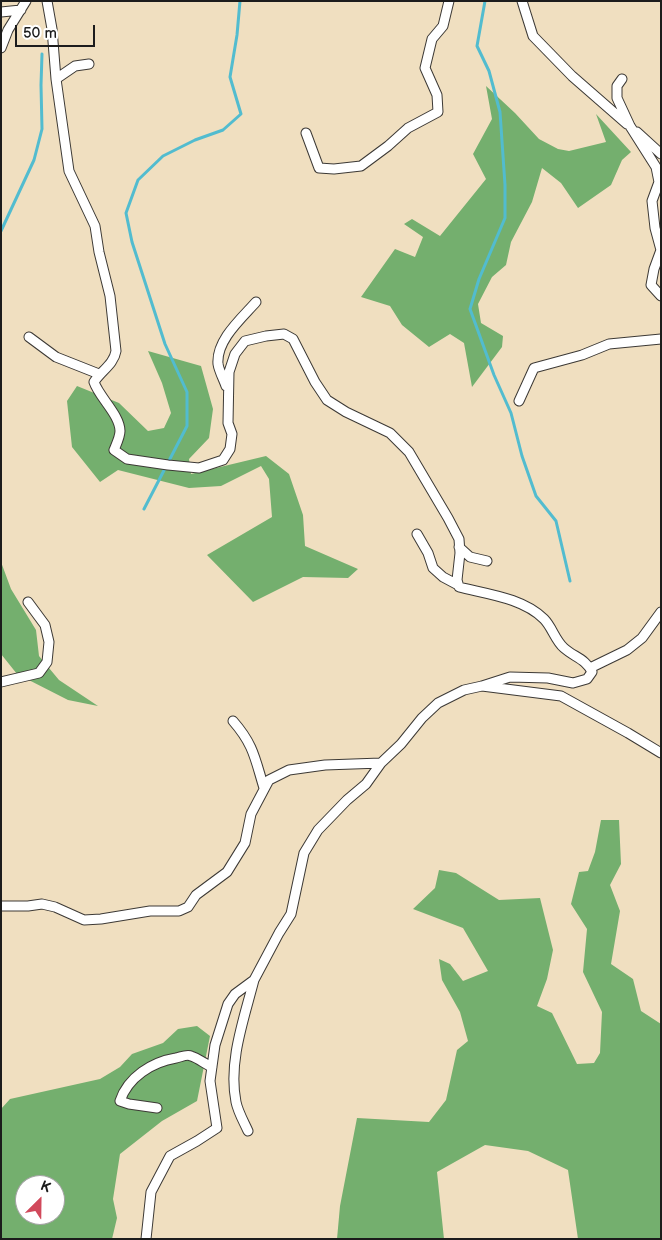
<!DOCTYPE html>
<style>
body{margin:0}
#map{position:relative;width:662px;height:1240px;overflow:hidden;background:#f0dfc0;font-family:"Balsamiq Sans",sans-serif}
canvas{display:block}
.frame{position:absolute;inset:0;border:2px solid #1c1c1c;pointer-events:none}
.north{position:absolute;left:15px;top:1175px;width:50px;height:50px;box-sizing:border-box;background:#fff;border:1px solid #a4a4a4;border-radius:50%;rotate:23deg;font-size:14px;font-weight:700;line-height:20px;text-align:center;color:#1c1c1c}
.north::after{content:'';display:block;margin:auto;width:18px;height:22px;background:#d1495b;clip-path:polygon(50% 0,100% 100%,50% 72%,0 100%)}
.scale{position:absolute;left:15px;top:25px;width:80px;height:22px;box-sizing:border-box;border:2px solid #1c1c1c;border-top:0;padding-left:6px;font-size:15px;line-height:18px;white-space:nowrap;color:#1c1c1c;-webkit-text-stroke:4px #fff;paint-order:stroke}
</style>
<div id="map">
<canvas width="662" height="1240"></canvas>
<div class="frame"></div>
<div class="north">K</div>
<div class="scale">50 m</div>
</div>
<script>
const g = document.querySelector('canvas').getContext('2d');
g.lineJoin = 'round';
function paint(path, color) { g.fillStyle = color; g.fill(path, 'evenodd'); }
function strokePath(path, color, width, dash) { g.strokeStyle = color; g.lineWidth = width; g.lineCap = dash ? 'butt' : 'round'; g.setLineDash(dash || []); g.stroke(path); }
paint(new Path2D(`
 M486,86L515,113L539,139L558,149L569,151L606,142L596,114L631,152L622,160L611,185L578,208L561,183L542,168L532,202L511,242L506,265L492,277L478,304L481,323L503,336L502,347L472,387L464,343L450,334L429,347L402,325L390,306L361,297L395,249L415,257L423,237L404,224L412,219L440,236L486,179L473,154L492,119Z
 M148,351L201,366L213,409L209,438L189,459L191,474L266,456L289,474L303,515L305,546L358,569L348,578L303,577L253,602L207,555L272,517L269,479L261,466L221,486L189,488L118,470L100,482L72,447L67,401L77,386L119,403L148,431L164,428L171,413L162,383Z
 M1,562L11,589L36,630L39,656L59,680L98,706L68,700L17,674L1,654Z
 M601,820H619L621,864L610,885L620,911L611,964L633,979L641,1011L661,1024V1239H578L568,1170L528,1151L485,1145L437,1172L444,1239H337L340,1206L357,1118L429,1122L446,1100L457,1050L468,1041L460,1012L442,980L439,959L450,964L463,981L488,971L463,928L413,909L435,888L439,870L456,873L499,900L540,898L553,950L547,979L537,1006L552,1013L577,1064L594,1063L600,1053L602,1012L583,972L587,929L571,904L579,872L588,871L595,852Z
 M197,1026L210,1036L197,1101L162,1121L120,1154L113,1199L117,1218L112,1239H1V1109L10,1099L100,1079L120,1067L132,1054L163,1043L178,1029ZM25,1185H55V1215H25Z`), '#74af6e');
strokePath(new Path2D(`
 M485,1L477,46L489,71L500,112L505,185V218L479,279L470,309L494,375L511,413L522,456L536,496L556,521L570,581
 M1,231L34,160L42,129L41,85L42,54
 M144,509L187,426V392L165,344L132,242L126,213L138,180L163,156L195,140L223,130L241,114L230,77L237,35L240,1`), '#52bccf', 3);
const street = new Path2D(`
 M522,1L533,36L572,76L627,124
 M1,12L21,10
 M1,48L8,30L26,1
 M56,79L75,66L89,64
 M622,79L617,86V98L630,126L656,167L659,182L652,201L655,228L661,250L654,269L651,285L661,296
 M637,132L661,154
 M306,133L319,168L334,169L361,166L388,146L408,128L438,112L437,95L425,68L432,39L443,26L449,1
 M29,337L56,357L99,374
 M226,386C224,380 219,371 218,364C216,340 242,318 256,302
 M519,401L534,368L582,355L609,344L661,339
 M417,534L428,553L433,568L443,577L458,585
 M459,547L470,557L487,561
 M590,668L627,650L642,638L661,612
 M1,682L39,673L47,662L49,642L45,625L28,602
 M482,686L561,696L628,733L661,753
 M233,721C254,745 255,759 264,788
 M1,906H28L42,904L55,907L84,920L101,919L150,911H179L188,907L196,895L227,872L245,843L251,814L269,780L289,770L325,765L381,763L401,744L422,718L438,703L464,690L482,686L510,677L548,678L573,683L587,679L592,672C586,659 574,657 564,648C555,640 552,627 544,619C523,598 487,594 459,587L457,580L460,553L459,539L448,518L409,452L390,433L346,412L327,400L315,382L293,339L284,334L266,336L245,341L235,354L229,372L228,423L232,434L230,449L223,460L199,468L168,465L127,459L114,450C116,445 120,437 120,431C120,415 99,397 94,382C101,371 114,364 116,351L110,296L99,252L95,226L69,171L56,79L52,29L47,1
 M157,1108L129,1104L120,1101C128,1077 152,1062 176,1058C181,1057 187,1054 191,1056C198,1058 205,1064 212,1067
 M248,1131C244,1122 238,1112 236,1102C228,1062 244,1019 254,980
 M146,1239L151,1192L170,1156L197,1141L217,1128L210,1081L215,1045L228,1004L235,994L254,980L279,933L291,914L304,853L318,830L347,800L366,784L381,763`);
strokePath(street, '#3c3935', 11);
strokePath(street, '#fff', 9);
</script>
